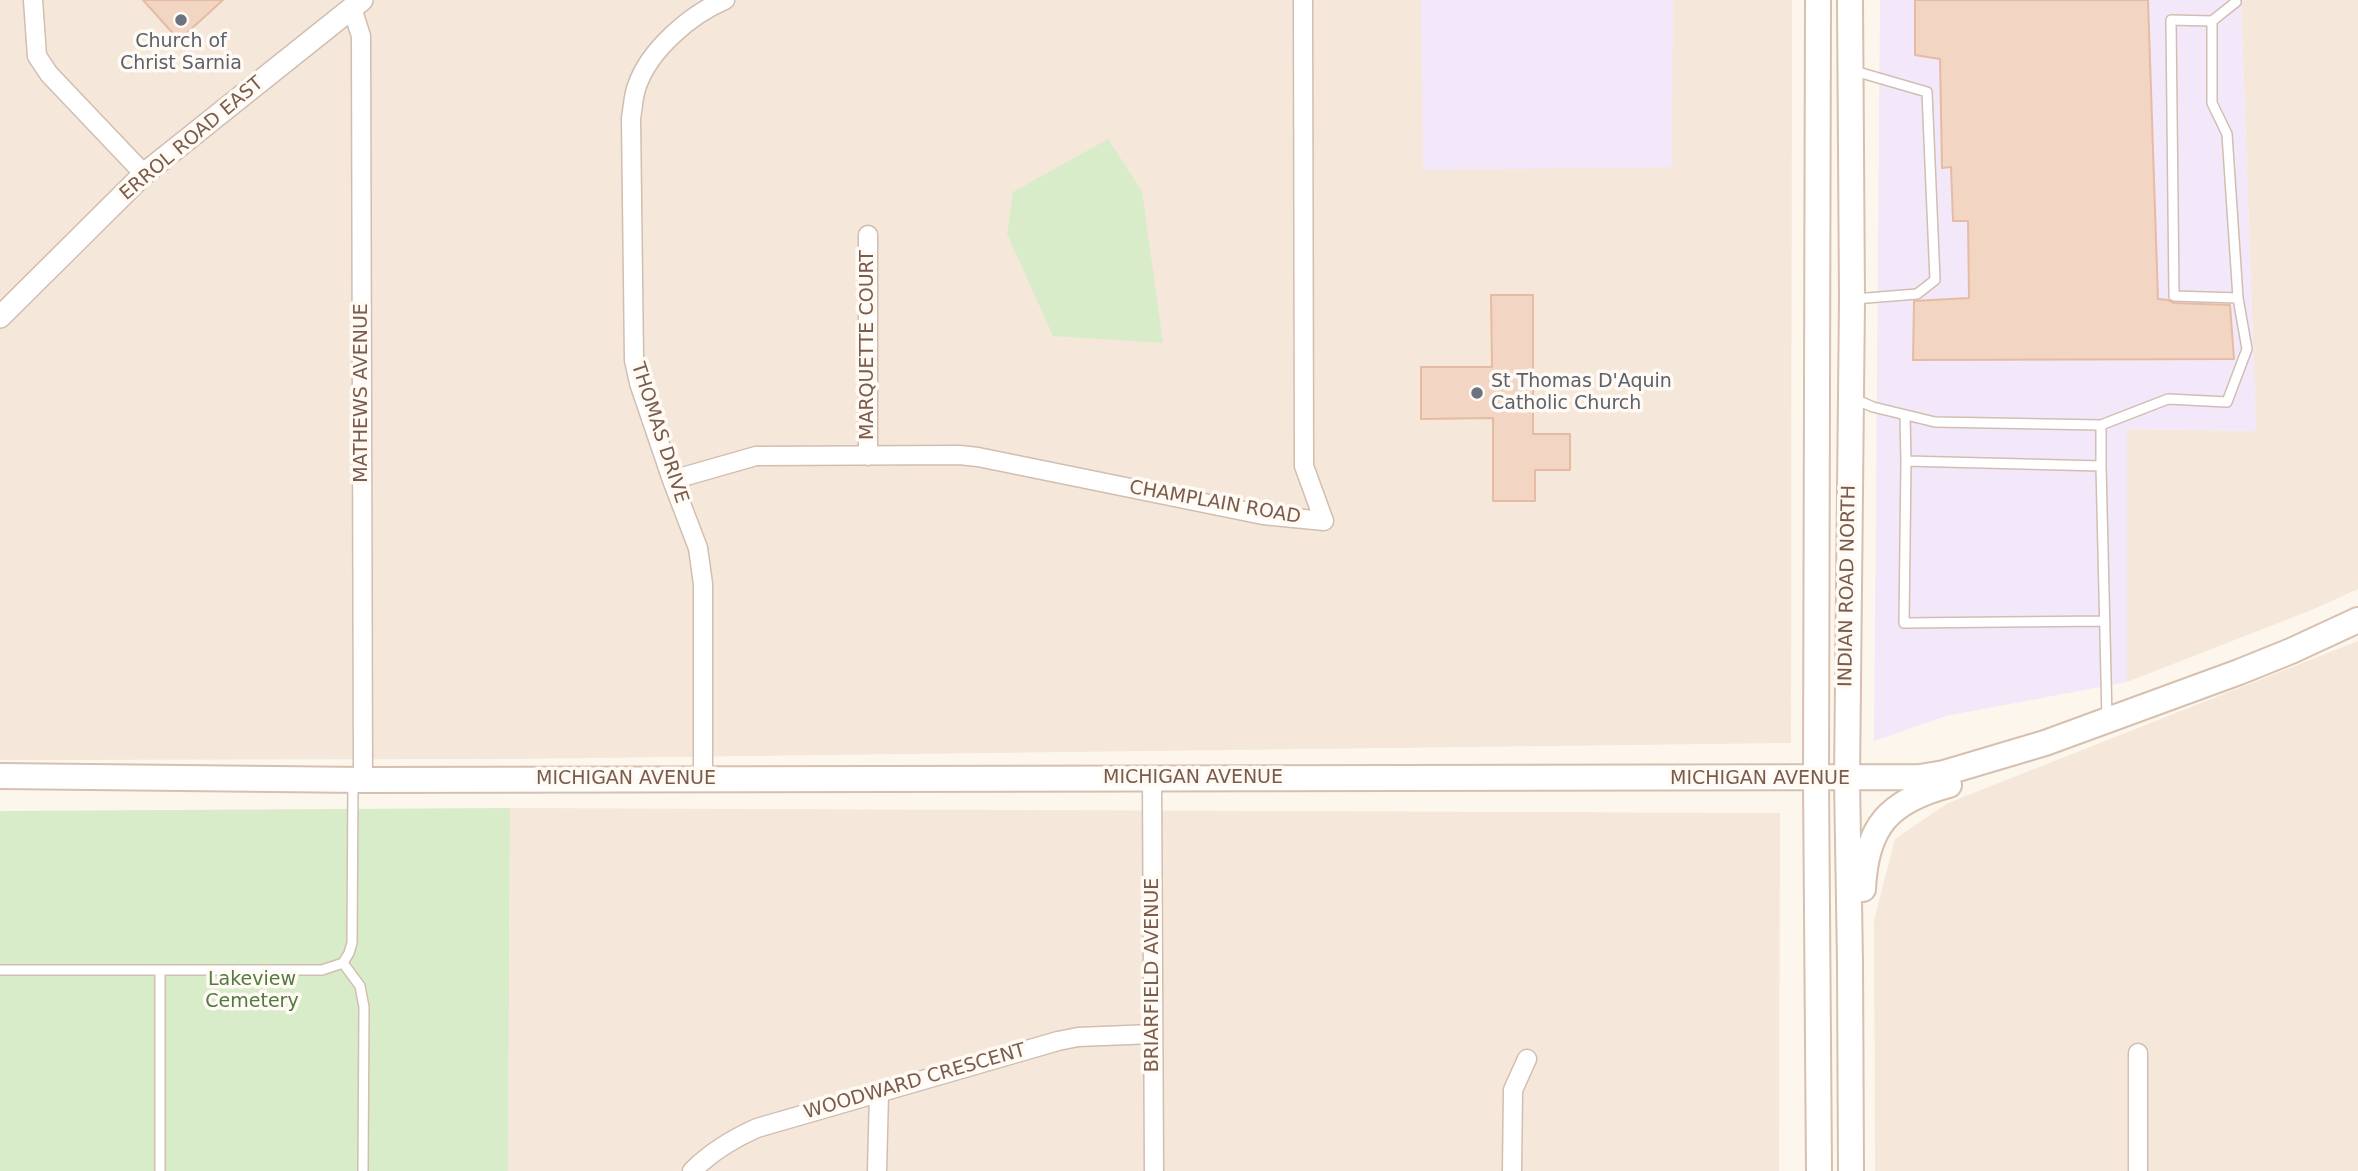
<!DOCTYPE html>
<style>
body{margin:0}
canvas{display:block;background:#fdf6ec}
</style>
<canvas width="2358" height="1171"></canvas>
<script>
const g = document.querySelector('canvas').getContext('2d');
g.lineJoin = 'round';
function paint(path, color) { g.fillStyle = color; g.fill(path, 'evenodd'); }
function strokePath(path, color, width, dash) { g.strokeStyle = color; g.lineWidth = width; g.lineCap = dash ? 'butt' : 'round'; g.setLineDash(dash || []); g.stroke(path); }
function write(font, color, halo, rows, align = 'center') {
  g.font = font + ' "DejaVu Sans",sans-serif'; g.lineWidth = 7; g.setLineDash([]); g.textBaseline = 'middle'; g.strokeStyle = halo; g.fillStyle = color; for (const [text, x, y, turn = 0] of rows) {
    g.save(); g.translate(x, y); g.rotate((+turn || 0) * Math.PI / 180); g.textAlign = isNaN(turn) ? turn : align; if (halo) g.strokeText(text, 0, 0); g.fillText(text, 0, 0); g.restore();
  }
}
paint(new Path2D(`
 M0,0H1792L1791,743L511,759L0,760Z
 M2241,0H2358V589L2314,609L2127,682V429L2256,431Z
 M2358,641V1171H1875L1874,920L1895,839L1948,803Z
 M510,808L1780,813L1779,1171H508Z`), '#f5e8da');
paint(new Path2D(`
 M1421,0H1673L1672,167L1423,170Z
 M1880,0H2241L2256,431L2127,429V682L1946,716L1874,741Z`), '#f3e8fa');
paint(new Path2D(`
 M1108,139L1142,191L1163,343L1053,336L1007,234L1013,192Z
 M510,808L508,1171H0V811Z`), '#d8ecc9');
const building = new Path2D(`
 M143,0H223L179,40Z
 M1915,0H2148L2158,299L2168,300L2174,303L2230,305L2234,359L1913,360L1914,301L1969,298L1968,221H1953L1951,167L1942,168L1940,59L1915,55Z
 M1491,295H1533V434H1570V470H1535V501H1493V418L1421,419V367H1492Z`);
paint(building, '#f3d5c3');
strokePath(building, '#e6bba3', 2);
const service = new Path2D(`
 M2212,21L2236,2L2235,0
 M1851,70L1927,92L1935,280L1917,294L1854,299
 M1852,398L1873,407L1935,422L2101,425L2168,399L2227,402L2247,349L2238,298L2227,134L2212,103V21L2171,20L2174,296L2238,298
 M1905,415L1906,461
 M2101,466V425
 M2105,621L1904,623L1906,461L2101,466L2107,719
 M353,781L352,943L349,953L343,963L360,986L364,1007L363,1171
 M0,970H322L343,963
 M160,972V1171`);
const minor = new Path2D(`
 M33,0L37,56L49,74L144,174
 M352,8L361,36L363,780
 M868,235V456
 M672,480L756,456L959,455L978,457L1263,515L1324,521L1304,466L1303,0
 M703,778V584L698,548L672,480L639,383L634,360L631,118C633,108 633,96 637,86C649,50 691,14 725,0
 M1152,778L1154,1171
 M692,1171C711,1152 732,1139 757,1128L1058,1041L1078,1037L1153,1034
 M877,1171L879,1094
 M1512,1171L1513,1090L1527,1059
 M2138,1171V1053`);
const tertiary = new Path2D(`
 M0,317L144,174L362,0`);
const secondary = new Path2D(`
 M1818,0L1816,779L1819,1171
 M1850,0L1852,299L1847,779L1850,962L1851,1171
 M0,776L363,780L1920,777L1944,773L2045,743L2239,672L2291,651L2358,620
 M1863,889C1866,826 1889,801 1949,785`);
strokePath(service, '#d1beb0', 12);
strokePath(minor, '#d1beb0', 21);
strokePath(tertiary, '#d1beb0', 24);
strokePath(secondary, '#d6c0b0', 28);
strokePath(service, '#fff', 9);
strokePath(minor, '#fff', 18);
strokePath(tertiary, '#fff', 21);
strokePath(secondary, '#fff', 24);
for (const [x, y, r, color] of [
 [181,20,7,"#6b7280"],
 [1477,393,7,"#6b7280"]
]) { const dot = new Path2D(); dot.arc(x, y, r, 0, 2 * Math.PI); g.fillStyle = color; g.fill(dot); strokePath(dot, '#fffaf3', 2.5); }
write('19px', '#5b616d', '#fffaf3', [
 ["Church of",181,42],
 ["Christ Sarnia",181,64],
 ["St Thomas D'Aquin",1491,382,"left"],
 ["Catholic Church",1491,404,"left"]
]);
write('19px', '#7a5c4d', '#fffaf3', [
 ["ERROL ROAD EAST",192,139,-40],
 ["MARQUETTE COURT",868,345,-90],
 ["MATHEWS AVENUE",362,393,-90],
 ["THOMAS DRIVE",659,433,72],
 ["CHAMPLAIN ROAD",1215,503,10],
 ["INDIAN ROAD NORTH",1848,586,-89],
 ["MICHIGAN AVENUE",1193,778],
 ["MICHIGAN AVENUE",626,779],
 ["MICHIGAN AVENUE",1760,779],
 ["BRIARFIELD AVENUE",1153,975,-90],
 ["WOODWARD CRESCENT",915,1082,-16]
]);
write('19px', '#537a41', '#fffaf3', [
 ["Lakeview",252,980],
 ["Cemetery",252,1002]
]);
</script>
